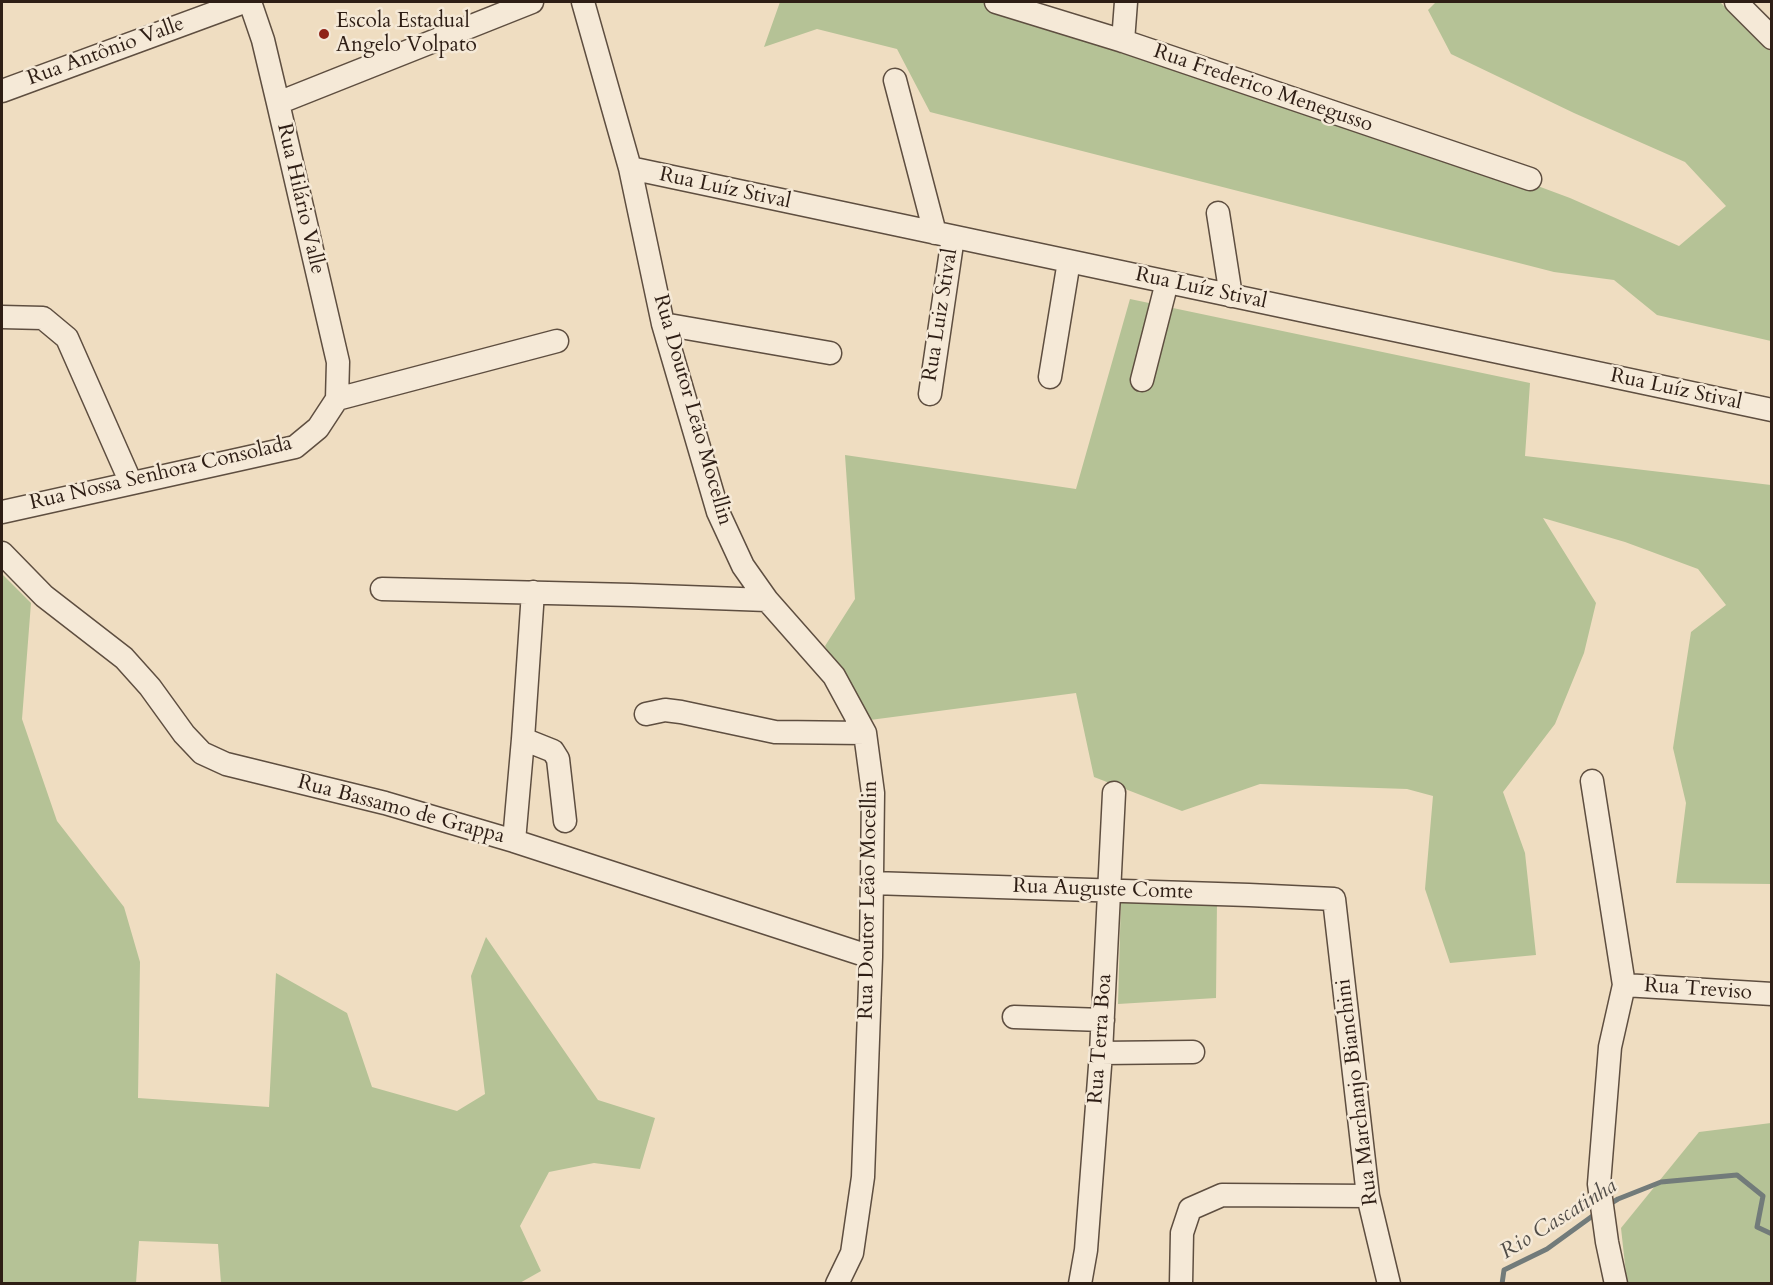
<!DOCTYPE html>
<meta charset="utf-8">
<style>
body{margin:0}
#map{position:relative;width:1773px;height:1285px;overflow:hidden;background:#efddc1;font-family:Cardo,serif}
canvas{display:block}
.frame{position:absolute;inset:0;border:3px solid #2e1e15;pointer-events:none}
</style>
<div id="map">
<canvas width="1773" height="1285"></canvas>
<div class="frame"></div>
</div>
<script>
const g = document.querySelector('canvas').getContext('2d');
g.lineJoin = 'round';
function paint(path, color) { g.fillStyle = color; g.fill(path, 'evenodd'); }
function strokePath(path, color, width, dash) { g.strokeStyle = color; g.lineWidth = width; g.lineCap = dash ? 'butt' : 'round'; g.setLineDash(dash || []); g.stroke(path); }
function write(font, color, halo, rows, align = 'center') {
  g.font = font + ' Cardo,serif'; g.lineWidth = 5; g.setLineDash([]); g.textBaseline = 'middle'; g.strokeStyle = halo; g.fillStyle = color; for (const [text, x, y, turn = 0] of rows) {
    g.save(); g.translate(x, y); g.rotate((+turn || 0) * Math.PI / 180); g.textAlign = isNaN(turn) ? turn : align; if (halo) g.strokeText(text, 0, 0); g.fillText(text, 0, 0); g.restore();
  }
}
paint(new Path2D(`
 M780,2H982L1441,150L1570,198L1679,246L1726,206L1685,162L1574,113L1451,54L1428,10L1436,2H1720L1771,52V341L1657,315L1614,280L1554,272L930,112L897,49L817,29L764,47Z
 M1130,299L1530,383L1525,456L1771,485V884L1676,883L1686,803L1673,748L1691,632L1726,605L1698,569L1625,542L1543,518L1596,603L1584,653L1555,724L1503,792L1525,853L1536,955L1450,963L1425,889L1433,796L1407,789L1260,784L1182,811L1094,777L1076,693L870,720L825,646L855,599L845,455L1076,489Z
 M2,574L31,603L22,719L57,821L124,907L140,962L138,1098L269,1107L276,973L347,1013L372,1087L457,1111L485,1094L471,976L486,937L598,1100L655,1118L640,1169L594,1163L549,1172L520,1226L541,1271L518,1284L221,1283L218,1244L139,1241L136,1283H2Z
 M1121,898L1217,901L1216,998L1118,1004Z
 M1771,1123V1283H1627L1621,1228L1699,1132Z`), '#b5c296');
strokePath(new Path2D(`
 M1608,1205L1618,1199L1661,1182L1737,1175L1763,1196L1757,1227L1772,1234
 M1502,1284L1504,1270L1547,1249L1598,1212`), '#727b7a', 5);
const minor = new Path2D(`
 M250,2L263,40L278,103L338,362L337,399
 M583,2L630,168L663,324L718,512L743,566L767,600L834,676L865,733L873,793L871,957L863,1177L852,1253L837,1284
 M996,2L1123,41L1530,179
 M1736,2L1772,38
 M1123,41L1126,2
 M895,80L935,233
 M2,91L244,2
 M278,103L532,2
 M630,168L1772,410
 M1218,213L1231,296
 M2,317L43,318L67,338L131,483
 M663,324L830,353
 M1050,377L1069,261
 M1142,380L1167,282
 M930,394L953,237
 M337,399L557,341
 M2,512L295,447L318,428L337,399
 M2,553L44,596L124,658L150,687L184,734L202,753L226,764L385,803L514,841L871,957
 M382,589L631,595L767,600
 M646,714L665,710L681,712L775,732L865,733
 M523,739L553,751L558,759L565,821
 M1592,781L1624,985L1610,1047L1599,1184L1607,1242L1616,1284
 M514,841L523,739L533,592
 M872,883L1249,895L1334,899L1368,1196L1389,1284
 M1624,985L1772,994
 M1014,1017L1103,1020
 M1101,1053L1193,1052
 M1080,1284L1086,1250L1101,1053L1114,793
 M1181,1284L1182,1233L1190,1209L1222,1195L1368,1196`);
strokePath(minor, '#5e4e40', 25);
strokePath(minor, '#f5e9d7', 22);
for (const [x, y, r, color] of [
 [324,34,6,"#8f2418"]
]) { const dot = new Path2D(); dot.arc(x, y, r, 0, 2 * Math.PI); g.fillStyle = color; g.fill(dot); strokePath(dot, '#f5e9d7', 2); }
write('21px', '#2e1e15', '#f5e9d7', [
 ["Escola Estadual",336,22],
 ["Angelo Volpato",336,46]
], 'left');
write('21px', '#2e1e15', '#f5e9d7', [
 ["Rua Antônio Valle",106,52,-20],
 ["Rua Frederico Menegusso",1263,89,19],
 ["Rua Luíz Stival",725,189,12],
 ["Rua Hilário Valle",300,199,77],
 ["Rua Luíz Stival",1201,289,12],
 ["Rua Luiz Stival",941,315,-81],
 ["Rua Luíz Stival",1676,390,12],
 ["Rua Doutor Leão Mocellin",692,410,74],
 ["Rua Nossa Senhora Consolada",161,474,-13],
 ["Rua Bassamo de Grappa",401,810,15],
 ["Rua Auguste Comte",1103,890,2],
 ["Rua Doutor Leão Mocellin",869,900,-89],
 ["Rua Treviso",1698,990,4],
 ["Rua Terra Boa",1101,1039,-86],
 ["Rua Marchanjo Bianchini",1358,1092,-97]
]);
write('italic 22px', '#504c47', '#f5e9d7', [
 ["Rio Cascatinha",1559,1220,-32]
]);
</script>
